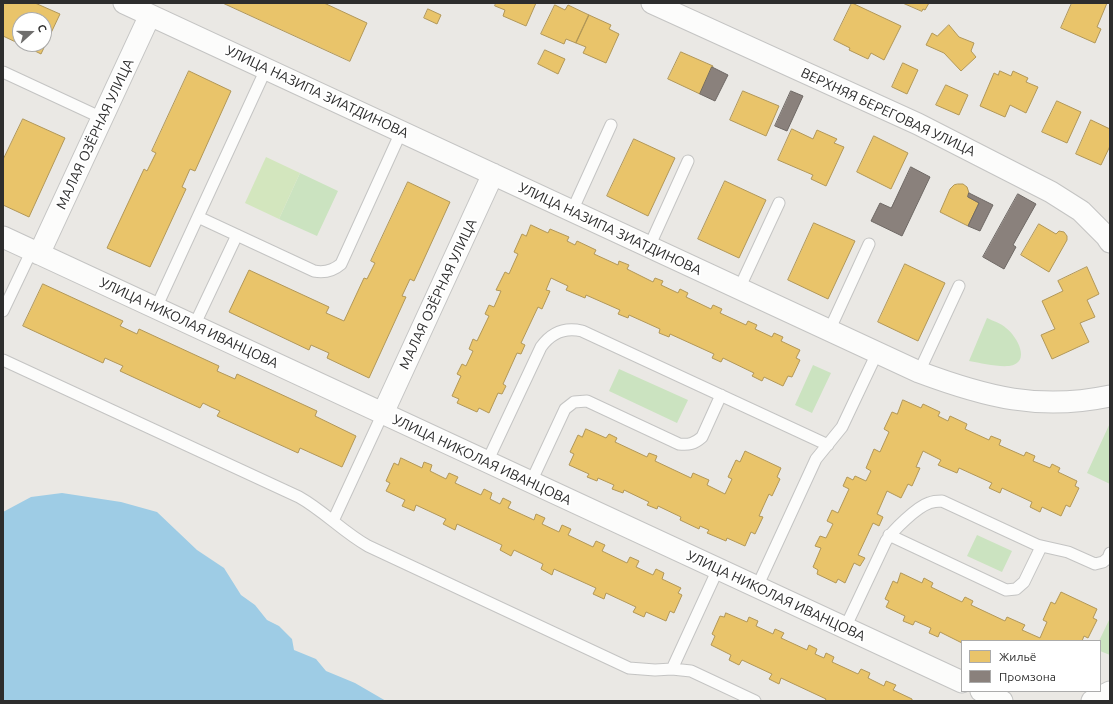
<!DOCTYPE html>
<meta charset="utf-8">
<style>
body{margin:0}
#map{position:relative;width:1113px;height:704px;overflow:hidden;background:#eae8e4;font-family:Ubuntu,sans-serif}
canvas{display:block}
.frame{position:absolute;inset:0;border:4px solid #2d2d2d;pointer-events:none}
.legend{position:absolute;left:961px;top:640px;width:140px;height:52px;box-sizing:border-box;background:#fff;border:1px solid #ababab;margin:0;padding:5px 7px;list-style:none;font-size:12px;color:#2d2d2d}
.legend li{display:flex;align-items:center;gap:8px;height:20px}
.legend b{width:20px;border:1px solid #ababab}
.north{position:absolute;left:12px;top:12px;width:40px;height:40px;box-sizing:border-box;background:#fff;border:1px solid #ababab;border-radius:50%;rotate:69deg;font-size:11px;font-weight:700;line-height:16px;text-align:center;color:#2d2d2d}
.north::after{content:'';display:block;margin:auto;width:14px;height:18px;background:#6f6e6d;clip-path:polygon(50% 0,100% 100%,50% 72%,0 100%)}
</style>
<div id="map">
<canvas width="1113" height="704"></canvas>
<div class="frame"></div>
<ul class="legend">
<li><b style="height:11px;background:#e9c46a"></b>Жильё</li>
<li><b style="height:11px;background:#8a817c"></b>Промзона</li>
</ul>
<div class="north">С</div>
</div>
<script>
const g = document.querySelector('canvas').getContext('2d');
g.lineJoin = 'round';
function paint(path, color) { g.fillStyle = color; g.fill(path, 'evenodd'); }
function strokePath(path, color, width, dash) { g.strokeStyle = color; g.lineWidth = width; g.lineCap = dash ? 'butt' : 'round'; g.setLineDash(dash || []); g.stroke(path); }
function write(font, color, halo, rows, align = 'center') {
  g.font = font + ' Ubuntu,sans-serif'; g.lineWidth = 4; g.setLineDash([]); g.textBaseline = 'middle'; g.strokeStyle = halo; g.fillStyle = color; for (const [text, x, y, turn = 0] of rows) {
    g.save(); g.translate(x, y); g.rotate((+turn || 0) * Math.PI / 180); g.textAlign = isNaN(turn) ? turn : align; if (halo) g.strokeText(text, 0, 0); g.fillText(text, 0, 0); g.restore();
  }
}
paint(new Path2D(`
 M300,173L338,191L317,236L279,219Z
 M987,318C993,321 1001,323 1006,328C1017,336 1032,363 1009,366C996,367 981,363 969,361Z
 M813,365L831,373L812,413L795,405Z
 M619,369L688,400L677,423L609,391Z
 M1110,423V484L1087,473Z
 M977,535L1012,551L1002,572L967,556Z
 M1110,618V655L1100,651L1099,641Z`), '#cbe3c0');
paint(new Path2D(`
 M266,157L300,173L279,219L245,203Z`), '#d3e6be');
paint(new Path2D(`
 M62,493L121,502L157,512L197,550L224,568L241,595L255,605L267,620L279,626L292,639L294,650L316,659L326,671L355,683L386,701H3V512L31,497Z`), '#9ecce5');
const homes = new Path2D(`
 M3,3H35L60,14L41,54L21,44H44V20H20V44L3,36Z
 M223,3H324L367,23L350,61Z
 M496,3H536L526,26L503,16L505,10L495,6Z
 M852,3L901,26L884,60L871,53L868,59L849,50L850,48L834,40Z
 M903,3H929L925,10L923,9L922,11Z
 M1072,3H1107L1097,27L1101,29L1095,43L1061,28Z
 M555,5L565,10L568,5L589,15L576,43L566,39L564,44L541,34Z
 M428,9L441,15L437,24L424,18Z
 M589,15L611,25L609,29L619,34L606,63L583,53L586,47L576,43Z
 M949,25L959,37L974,43L971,51L976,57L961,71L944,53L926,45L932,33L937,36Z
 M545,50L565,59L558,74L538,64Z
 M681,52L713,66L700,94L668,79Z
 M903,63L918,70L907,94L892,87Z
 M189,71L231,91L195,171L190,169L182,187L186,189L150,267L107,248L144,169L147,171L156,153L152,151Z
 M1000,71L1011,76L1013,71L1028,78L1026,82L1038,87L1026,113L1010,105L1005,117L980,106L994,73L998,75Z
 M946,85L968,95L959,115L936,105Z
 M743,91L779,106L766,136L730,120Z
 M1057,101L1081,112L1067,143L1042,132Z
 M23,119L65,138L29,217L3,205V160Z
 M1091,120L1110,129V146L1101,165L1076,154Z
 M792,129L813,139L817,130L837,139L834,143L844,147L826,186L811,179L813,175L778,160Z
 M874,136L908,153L891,189L857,172Z
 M634,139L675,158L648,216L607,196Z
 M725,181L766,200L739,258L698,239Z
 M408,182L450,202L414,281L410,279L402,296L406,297L369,378L327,358L329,353L311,345L309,350L229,312L249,270L329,307L326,313L344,321L364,278L367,279L375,263L371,261Z
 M958,184H963L967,187L969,193L968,197L979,203L968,226L940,212L950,189L954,185Z
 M814,223L855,241L828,299L788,280Z
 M1039,224L1056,234L1059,231L1064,232L1067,236V240L1049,272L1021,255Z
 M531,225L548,233L550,229L569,237L567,241L575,245L577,241L596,250L594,254L618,265L619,261L629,265L627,269L653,282L655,278L663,281L661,285L678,293L680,289L688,293L686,297L711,309L713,305L722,309L720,313L746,325L748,321L757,325L755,329L772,337L774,333L783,337L781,341L800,350L796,358L800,360L792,377L788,376L783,386L764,377L762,381L752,376L754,373L723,358L721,362L712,358L714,354L670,334L669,337L659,333L660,329L629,315L628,318L618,314L620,310L586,295L585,298L566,290L568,286L551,278L546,290L550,291L542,309L538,307L521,343L525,345L521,354L517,353L503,384L506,386L502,394L498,393L489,413L479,408L477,412L457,403L459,399L452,396L461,376L457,374L462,364L466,366L473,351L469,349L473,339L477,341L489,316L485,314L489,305L494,307L501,291L496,290L505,272L509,274L518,254L514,252L522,234L526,236Z
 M905,264L945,283L918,341L878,322Z
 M1087,267L1099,294L1087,300L1095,317L1080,323L1089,342L1052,359L1041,335L1055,329L1042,301L1063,291L1058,281Z
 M43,284L123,321L120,326L137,334L139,329L219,366L217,371L235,379L237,374L317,411L315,416L356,436L342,467L300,448L298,453L217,416L220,411L211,407L203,403L200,408L120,371L123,366L105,358L103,363L23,326Z
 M903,400L921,408L923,404L940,412L938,416L948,421L950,416L967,424L965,429L989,440L991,436L1001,440L999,445L1024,456L1026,452L1035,456L1033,461L1050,468L1052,464L1060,468L1058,472L1077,481L1075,486L1079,488L1070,507L1066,505L1061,516L1042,507L1040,512L1030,507L1032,502L1002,488L1000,493L989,488L992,483L959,468L957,473L938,465L941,460L923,451L916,467L920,468L912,486L908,484L901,498L887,491L877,514L883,517L879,526L873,523L858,555L865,558L860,566L854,563L845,583L838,579L836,583L817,574L818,570L813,567L821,548L815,546L820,536L826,538L833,524L827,521L832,510L838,513L849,489L843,486L847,477L853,480L855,476L866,481L871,471L866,468L874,449L880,452L889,432L884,429L892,412L897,414Z
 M586,429L606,438L609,434L617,438L615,442L647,457L649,453L657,456L655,461L691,478L693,473L709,480L707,485L725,494L732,479L728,477L736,460L740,462L745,451L781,468L777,477L780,479L772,496L769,494L759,516L763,517L755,534L751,532L745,546L727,538L726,541L707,533L709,530L700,526L699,529L680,520L681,517L658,506L657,509L647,505L649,502L624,490L623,493L612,489L614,485L598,478L597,481L587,477L589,474L569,465L574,454L570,452L578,435L582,437Z
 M401,458L422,468L424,462L432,465L430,471L446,479L449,473L458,477L455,483L481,495L484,489L492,493L490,499L500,504L503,498L511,502L508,508L534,520L536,514L545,518L542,524L559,532L562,525L571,529L568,535L593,547L596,541L605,545L602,551L627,563L630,557L639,561L636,567L653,575L656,569L664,573L662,579L681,588L678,593L682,595L674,613L670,611L666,621L646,612L644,617L633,612L636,607L606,593L604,599L593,594L596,588L554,569L552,575L541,569L543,564L514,550L511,556L500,550L502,545L457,524L455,530L443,524L446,519L416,505L414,511L402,506L405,500L386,491L390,483L386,481L394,463L398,465Z
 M901,573L922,583L924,578L933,583L931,587L962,602L965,597L973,601L971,605L1005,621L1007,617L1025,625L1022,630L1040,638L1047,622L1043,620L1051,602L1055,604L1061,592L1097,609L1093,618L1097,620L1088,638L1084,636L1082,641H962V643L940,632L938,637L929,633L931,628L915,621L913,625L903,621L905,616L886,607L889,601L885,599L893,581L897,583Z
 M726,613L747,622L749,617L758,621L756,626L773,634L775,629L784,633L781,638L807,650L809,645L817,649L815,654L824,658L826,653L834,657L832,662L858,674L861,669L870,673L868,678L884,686L886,681L896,685L893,690L912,699V701H825L826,699L781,678L779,684L769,679L772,674L742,660L739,665L729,660L731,655L711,645L715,636L712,634L720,616L724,617Z`);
paint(homes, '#e9c46a');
strokePath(homes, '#b19758', 1);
const industry = new Path2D(`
 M712,67L728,75L715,101L700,94Z
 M791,91L803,96L787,131L775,126Z
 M911,167L930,177L902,236L871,221L880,203L891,208Z
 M969,193L993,205L980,231L968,226L979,203L968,197Z
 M1018,194L1036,204L1013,245L1016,247L1004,269L983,257Z`);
paint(industry, '#8a817c');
strokePath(industry, '#6e6864', 1);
const lane = new Path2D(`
 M3,72L102,118
 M572,211L611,125
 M198,217L314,271C325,273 333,271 341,264L401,132
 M649,247L688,161
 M739,289L779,203
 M156,308L266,69
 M3,311L32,250
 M194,326L237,235
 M829,331L869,244
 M3,360L299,497C324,511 343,532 368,546L629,668L655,670L672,669L691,671L755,701
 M919,372L959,286
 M487,462L541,347C551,333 565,327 582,331L828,445
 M531,482L565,409L574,402L587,401L679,444C689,445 694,444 702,437L721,395
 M333,521L383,413
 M889,535L1006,590L1016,589L1024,582L1041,547
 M757,587L816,459L842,427L877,353
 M845,628L886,541C893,530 917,507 929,503C934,501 938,501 942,501L1037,545L1068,552L1095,564L1103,562L1108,558L1110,553
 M672,669L718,569`);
const street = new Path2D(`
 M124,3L919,372C986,397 1039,411 1110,396
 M652,3L918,124L1051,192L1081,211L1106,236L1110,242
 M3,237L962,682
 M39,254L150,15
 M383,413L493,174
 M981,691L1002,701
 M1092,701L1110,692`);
strokePath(lane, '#c4c4c3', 13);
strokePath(street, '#c4c4c3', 23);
strokePath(lane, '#fcfcfb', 11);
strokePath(street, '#fcfcfb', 21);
write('14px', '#2d2d2d', '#fff', [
 ["УЛИЦА НАЗИПА ЗИАТДИНОВА",317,92,25],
 ["ВЕРХНЯЯ БЕРЕГОВАЯ УЛИЦА",888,112,25],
 ["МАЛАЯ ОЗЁРНАЯ УЛИЦА",95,134,-65],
 ["УЛИЦА НАЗИПА ЗИАТДИНОВА",610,229,25],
 ["МАЛАЯ ОЗЁРНАЯ УЛИЦА",438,294,-65],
 ["УЛИЦА НИКОЛАЯ ИВАНЦОВА",189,323,25],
 ["УЛИЦА НИКОЛАЯ ИВАНЦОВА",482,460,25],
 ["УЛИЦА НИКОЛАЯ ИВАНЦОВА",776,596,25]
]);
</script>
